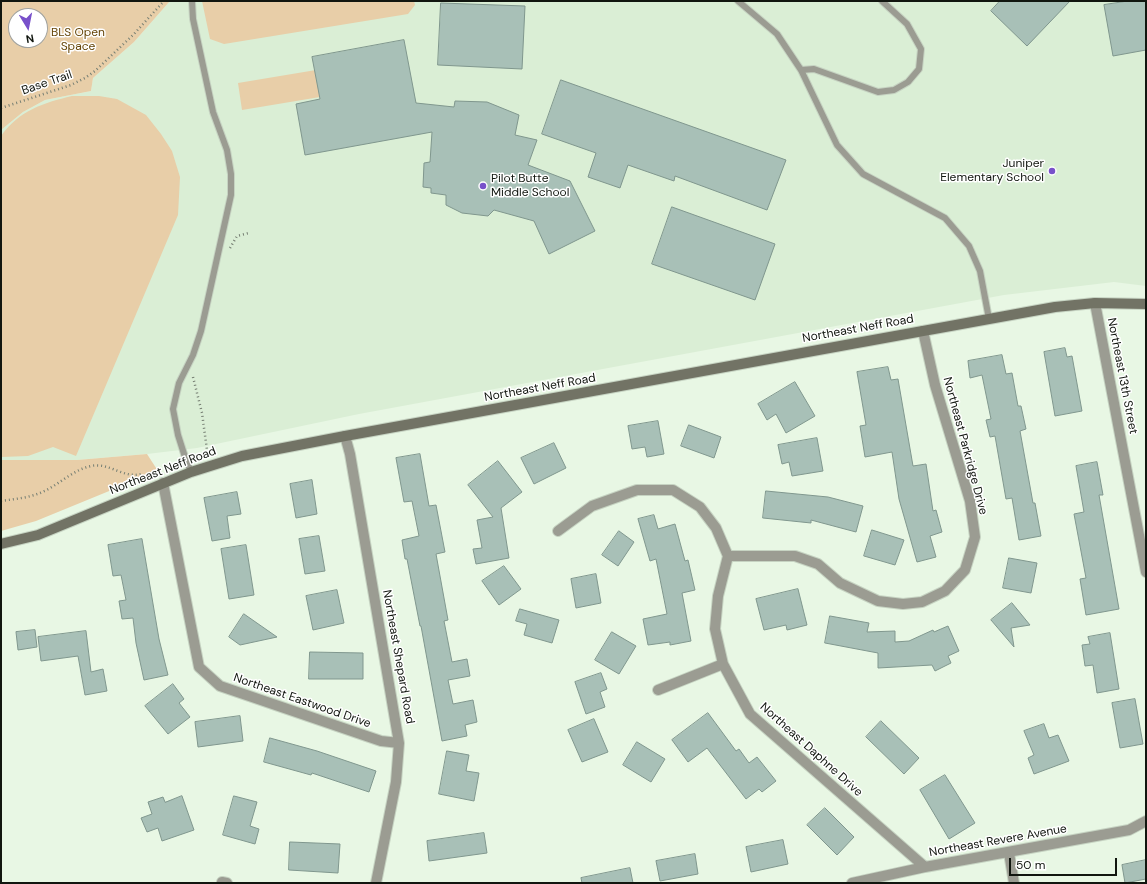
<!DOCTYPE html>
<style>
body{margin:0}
#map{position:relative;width:1147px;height:884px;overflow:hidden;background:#e8f7e4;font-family:"DM Sans",sans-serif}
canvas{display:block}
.frame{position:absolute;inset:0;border:2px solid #11160f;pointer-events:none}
.north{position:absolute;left:8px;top:8px;width:40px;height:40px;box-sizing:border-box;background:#fff;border:1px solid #a0a29f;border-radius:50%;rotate:170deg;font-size:11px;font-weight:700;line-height:16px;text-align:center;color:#11160f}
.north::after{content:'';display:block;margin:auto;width:14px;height:18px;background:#7850ca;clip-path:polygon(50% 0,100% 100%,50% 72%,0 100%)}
.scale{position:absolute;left:1009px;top:858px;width:108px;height:18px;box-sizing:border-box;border:2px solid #11160f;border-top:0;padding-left:5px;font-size:12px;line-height:14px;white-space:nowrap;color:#11160f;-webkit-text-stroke:3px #fff;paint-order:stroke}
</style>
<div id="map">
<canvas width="1147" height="884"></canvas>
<div class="frame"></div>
<div class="north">N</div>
<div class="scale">50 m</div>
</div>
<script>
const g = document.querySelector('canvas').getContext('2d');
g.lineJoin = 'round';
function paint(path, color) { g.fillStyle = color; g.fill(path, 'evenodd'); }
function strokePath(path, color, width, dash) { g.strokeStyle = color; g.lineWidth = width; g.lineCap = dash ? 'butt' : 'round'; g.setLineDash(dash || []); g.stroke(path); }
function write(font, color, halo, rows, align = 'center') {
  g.font = font + ' "DM Sans",sans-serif'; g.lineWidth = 3; g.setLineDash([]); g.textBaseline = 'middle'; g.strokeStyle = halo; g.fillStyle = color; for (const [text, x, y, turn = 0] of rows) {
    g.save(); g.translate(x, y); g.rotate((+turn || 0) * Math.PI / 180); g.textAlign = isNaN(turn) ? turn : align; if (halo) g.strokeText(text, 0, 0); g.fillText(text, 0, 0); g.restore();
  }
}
paint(new Path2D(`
 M170,1H1146V286L1114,282L1004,295L359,414L197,448L147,454L77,460H1V130L23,112L45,100L91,91L93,78L134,42Z`), '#daeed5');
paint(new Path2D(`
 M1,1H170L134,42L93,78L91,91L45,100L23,112L1,130ZM16,16H40V40H16Z
 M202,1H414L415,5L408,14L224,44L210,39Z
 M316,70L320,97L242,110L238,83Z
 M72,96H99L117,99L146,115L161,134L172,151L180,177L178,215L76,456L53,447L28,456L2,457L1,136C20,110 43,103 72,96Z
 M147,454L158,471L36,521L1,531V460H77Z`), '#e8cea8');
const building = new Path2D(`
 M1000,1H1070L1027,46L991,11Z
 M1128,1H1146V50L1113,56L1104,5Z
 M441,3L525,6L522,69L438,65Z
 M404,40L416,103L454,107L455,101L487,102L519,115L515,135L537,140L528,165L570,181L595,231L549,254L534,221L494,210L488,216L462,213L446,205V195L431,193V188L423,187L424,163L430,162L432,132L305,155L296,104L320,99L312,57Z
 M561,80L786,160L767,210L675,176L674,181L628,165L620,188L588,177L596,153L542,134Z
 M672,207L775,244L755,300L652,264Z
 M1065,348L1067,357L1072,356L1082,411L1055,416L1044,352Z
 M1002,355L1006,374L1012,373L1018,406H1021L1026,429L1020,431L1033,503H1035L1041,536L1019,540L1012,498L1006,499L995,436L990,437L986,420L991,419L982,375L970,378L968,361Z
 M888,367L891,380L898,379L913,466L926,464L933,511L936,510L942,532L930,536L936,557L917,562L899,499L892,452L865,457L860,426L866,425L857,372Z
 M795,382L815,416L786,433L776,414L767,420L758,404Z
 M658,421L664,454L647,457L645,447L632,449L628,426Z
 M689,425L721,437L714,458L681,446Z
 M817,438L823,471L792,476L789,462L782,464L778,445Z
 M554,443L566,468L534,484L521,458Z
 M420,454L429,506L436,505L445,552L436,554L448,620L444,621L452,662L467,659L470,676L448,680L453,704L473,700L477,722L465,725L467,736L442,741L421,626H420L407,559H405L402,540L419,536L412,501L404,502L396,458Z
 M498,461L522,492L501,508L509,558L476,564L473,549L482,548L477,520L493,517L468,485Z
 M1097,462L1103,495H1099L1119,609L1086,615L1080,579L1086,578L1074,514L1084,512L1076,466Z
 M312,480L317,514L296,518L290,484Z
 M766,491L828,497L863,506L856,532L811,520V523L763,518Z
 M237,492L241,514L227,516L230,538L212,541L204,498Z
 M654,515L658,529L675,524L685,561L688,560L695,590L682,593L691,641L670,645V642L648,645L643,619L667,614L656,559L650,561L638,519Z
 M872,530L904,540L895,565L864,556Z
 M619,531L634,542L618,566L602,555Z
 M319,536L325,571L305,574L299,539Z
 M142,539L159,639L168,675L144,680L136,643L133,618L122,619L119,601L126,600L121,575L113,576L108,545Z
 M246,545L254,595L229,599L221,549Z
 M1009,558L1037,563L1031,593L1003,588Z
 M504,566L521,589L499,605L482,581Z
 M596,574L601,603L576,608L571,579Z
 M798,589L807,625L787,630L786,625L764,630L756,599Z
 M337,590L344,623L313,630L306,596Z
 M1012,603L1030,625L1011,628L1014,647L991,620Z
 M520,609L559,620L552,643L524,635L527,624L516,621Z
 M244,614L277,637L240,645L229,637Z
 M830,616L869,623L867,632L895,631V642L909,641L933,630L934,632L948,626L959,651L948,656L951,663L935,671L932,665L878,668V653L825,643Z
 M35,630L37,647L18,650L16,632Z
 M86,631L91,672L103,669L107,691L85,695L78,656L41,661L38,637Z
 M612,632L636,646L619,674L595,660Z
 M1110,633L1119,689L1097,693L1093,665L1085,666L1082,645L1090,644L1088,637Z
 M310,652L363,653V679H309Z
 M601,673L607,689L600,692L605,707L586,714L575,682Z
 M173,684L184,699L179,703L190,717L168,734L145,706Z
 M1135,699L1143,744L1120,748L1112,703Z
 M708,713L736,751L739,749L749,763L757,757L776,781L762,792L759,789L746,799L707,748L688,762L672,740Z
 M240,716L243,741L198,747L195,722Z
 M594,719L608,752L582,762L568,730Z
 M881,721L919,758L904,774L866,737Z
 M1044,724L1049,738L1058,735L1069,761L1034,774L1028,758L1034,755L1024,731Z
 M270,738L317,751L376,771L369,792L312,773L311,775L264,762Z
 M637,742L665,759L651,782L623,765Z
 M447,751L469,755L466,771L479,773L474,801L439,794Z
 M945,775L975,823L949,839L920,790Z
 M182,796L194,830L162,841L158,828L147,832L141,818L152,814L148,802L163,797L165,802Z
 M234,796L257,802L250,826L259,829L255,844L223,835Z
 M825,808L854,837L837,855L807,825Z
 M484,833L487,853L429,861L427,841Z
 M783,840L788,864L751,872L746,847Z
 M290,842L340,844L338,873L289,870Z
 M695,854L698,874L660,881L656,861Z
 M1146,860V879L1125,883L1122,865Z
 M630,868L633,883H582L581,878Z`);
paint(building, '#a8c0b7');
strokePath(building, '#80978e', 1);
const lane = new Path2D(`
 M738,1L777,34L801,70L837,145L863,174L945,218L969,246L980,271L989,319
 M801,70L814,69L878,92L894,90L908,82L919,69L921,49L907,24L882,1
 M191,472L185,457L178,435L173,409L179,383L193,355L201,331L231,195V174L227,150L213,112L193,19L192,1`);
const street = new Path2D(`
 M1095,303L1146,572
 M345,436L350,454L399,743L396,782L376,883
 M163,483L199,667L220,686L381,741L399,743
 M558,531L592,506L637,490H673L700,507L716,528L728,556L718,596L715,629L723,664L750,714L925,867
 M728,556H795L818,564L840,583L878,601L903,604L922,602L945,591L965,570L975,537L970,501L935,385L923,331
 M658,690L723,664
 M1009,853L1014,883
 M222,882L227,883
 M852,883L925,867L1129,830L1146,821`);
const secondary = new Path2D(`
 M1,544L38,535L191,472L242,456L345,436L1055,307L1095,303L1146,304`);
strokePath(lane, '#c6d3c2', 8);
strokePath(street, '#c6d3c2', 12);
strokePath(secondary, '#c6d3c2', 12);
strokePath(new Path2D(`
 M1,108L71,85L85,78L95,71L134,34L164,1
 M230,248L237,236L249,233
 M193,377L202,413L207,450
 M1,501C14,499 28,498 40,493C58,486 72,470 91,466C109,462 124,479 141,474`), '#767f73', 2.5, [1, 3]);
strokePath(lane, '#9b9c92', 6);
strokePath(street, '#9b9c92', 10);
strokePath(secondary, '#727365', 10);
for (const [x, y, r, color] of [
 [1052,171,4,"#7850ca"],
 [483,186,4,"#7850ca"]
]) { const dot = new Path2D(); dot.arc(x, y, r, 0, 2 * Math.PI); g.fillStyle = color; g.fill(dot); strokePath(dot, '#fff', 1.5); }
write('12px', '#654508', '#fff', [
 ["BLS Open",78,33],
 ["Space",78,47]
]);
write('12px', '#11160f', '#fff', [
 ["Base Trail",47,83,-19],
 ["Northeast Neff Road",858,329,-10],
 ["Northeast 13th Street",1122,376,79],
 ["Northeast Neff Road",540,388,-10],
 ["Northeast Parkridge Drive",965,446,75],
 ["Northeast Neff Road",163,471,-21],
 ["Northeast Shepard Road",398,657,80],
 ["Northeast Eastwood Drive",302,701,19],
 ["Northeast Daphne Drive",811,750,42],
 ["Northeast Revere Avenue",998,841,-10]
]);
write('12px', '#11160f', '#fff', [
 ["Juniper",1044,164],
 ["Elementary School",1044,178],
 ["Pilot Butte",491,179,"left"],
 ["Middle School",491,193,"left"]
], 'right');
</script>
